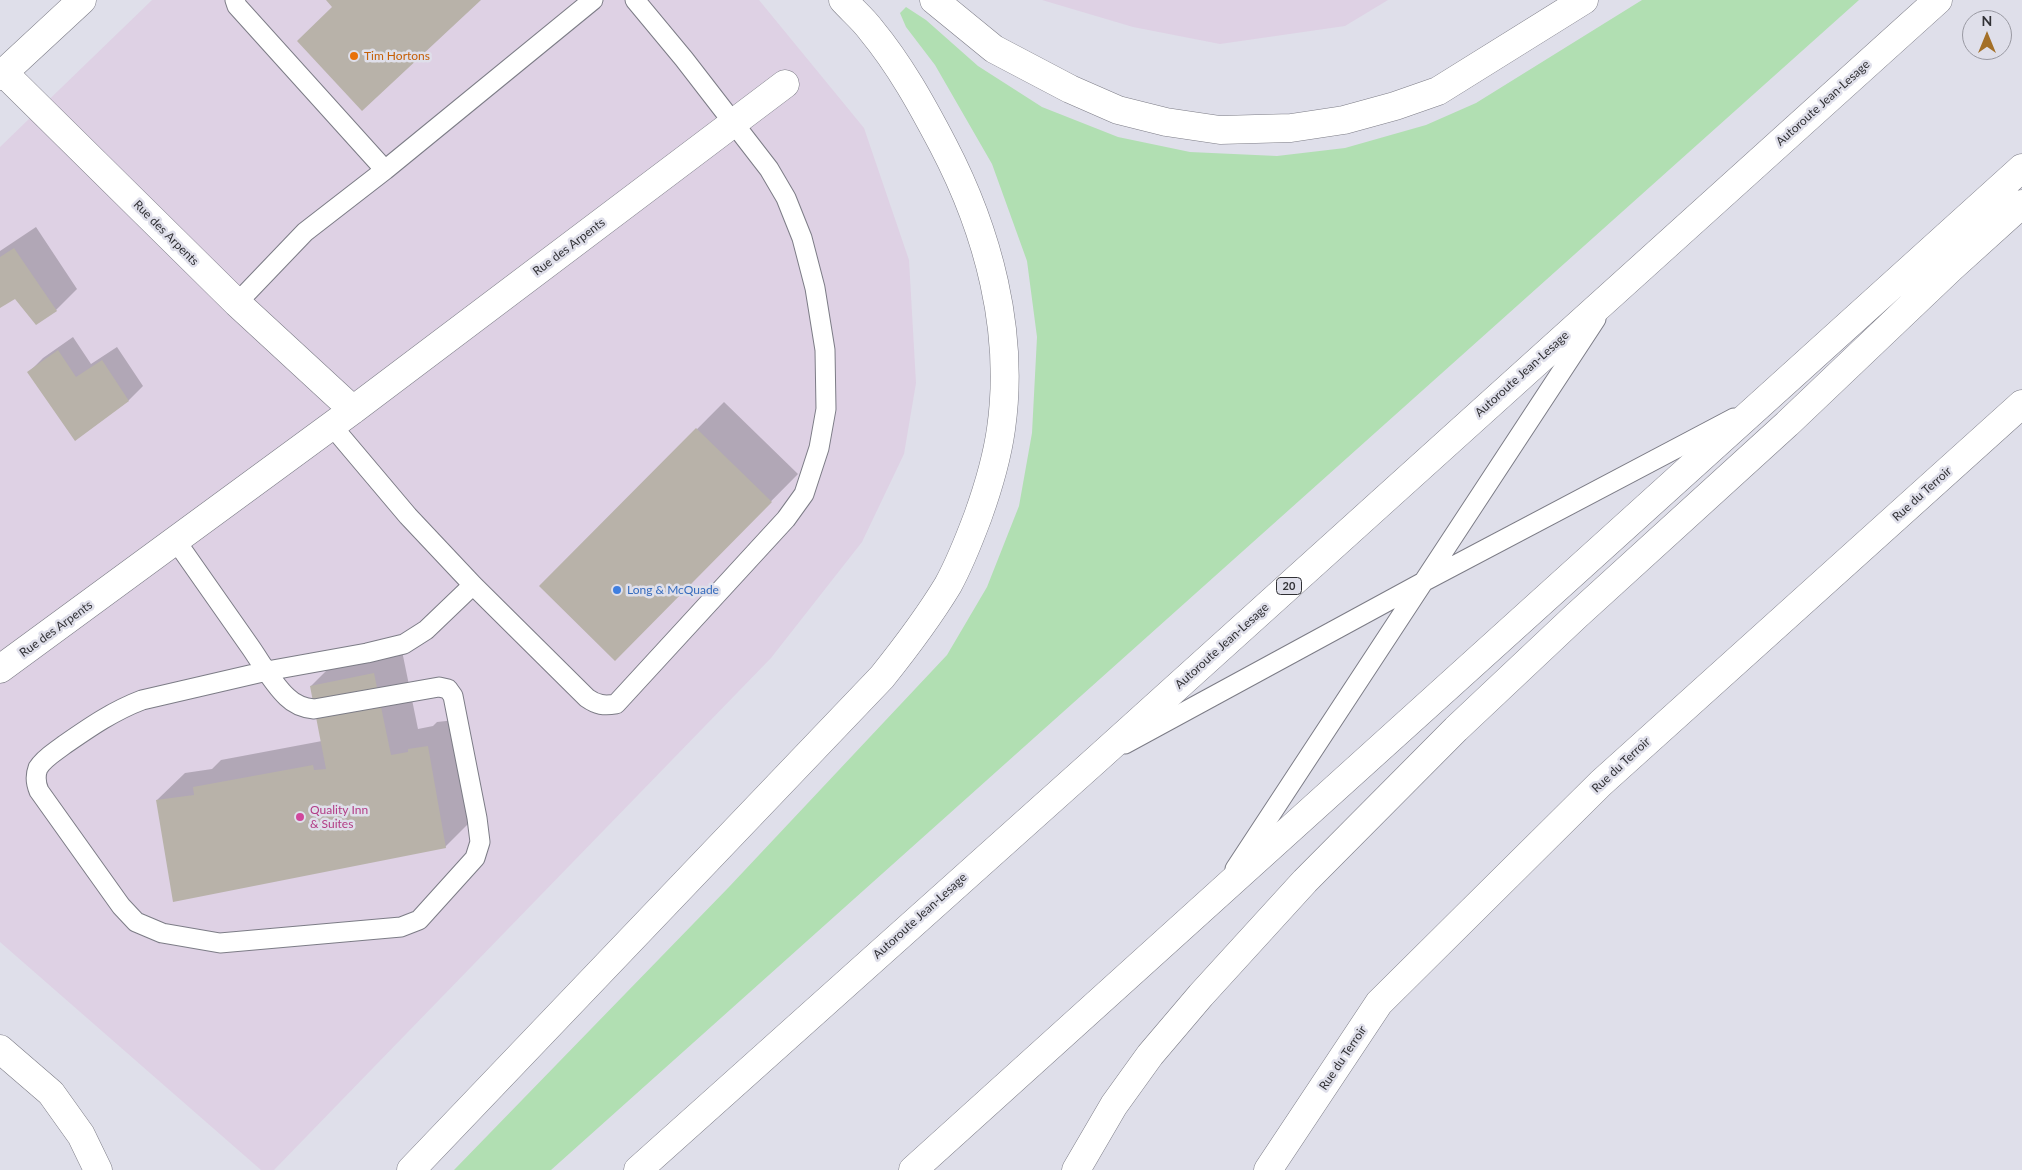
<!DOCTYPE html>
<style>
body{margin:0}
#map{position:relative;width:2022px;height:1170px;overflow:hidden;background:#dfdfea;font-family:Lato,sans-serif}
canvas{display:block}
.north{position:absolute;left:1962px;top:10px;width:50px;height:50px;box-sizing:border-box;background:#dfdfea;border:1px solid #9999a2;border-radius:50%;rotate:0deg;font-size:14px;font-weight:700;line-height:20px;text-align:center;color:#313135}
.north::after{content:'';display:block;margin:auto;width:18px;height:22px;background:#a47028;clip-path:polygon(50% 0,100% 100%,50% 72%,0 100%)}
</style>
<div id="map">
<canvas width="2022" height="1170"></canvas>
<div class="north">N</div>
</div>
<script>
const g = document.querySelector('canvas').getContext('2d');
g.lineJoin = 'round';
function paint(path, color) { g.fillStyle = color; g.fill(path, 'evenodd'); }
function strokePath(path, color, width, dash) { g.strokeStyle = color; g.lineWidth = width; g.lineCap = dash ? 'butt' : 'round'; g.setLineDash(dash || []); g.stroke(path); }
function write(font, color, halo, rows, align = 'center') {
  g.font = font + ' Lato,sans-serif'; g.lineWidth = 5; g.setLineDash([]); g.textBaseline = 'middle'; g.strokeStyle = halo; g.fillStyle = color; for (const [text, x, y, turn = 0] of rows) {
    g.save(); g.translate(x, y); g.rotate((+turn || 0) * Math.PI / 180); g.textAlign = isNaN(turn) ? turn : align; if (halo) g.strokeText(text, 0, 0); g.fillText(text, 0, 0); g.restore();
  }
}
paint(new Path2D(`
 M152,0H759L864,128L909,260L916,383L904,454L862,542L771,658L274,1170H261L0,942V147Z
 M1042,0H1388L1345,26L1220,44L1133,27Z`), '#ded1e4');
paint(new Path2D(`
 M1642,0H1859L551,1170H454L728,888L947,655L987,587L1019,506L1032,433L1037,337L1027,261L992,164L935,65L906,27L900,13L906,7L926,20L978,66L1042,107L1118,137L1190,152L1277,156L1345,148L1426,125L1476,103Z`), '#b1dfb2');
paint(new Path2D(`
 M36,227L77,289L56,310L16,297L0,307V251Z
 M73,337L91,364L117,347L143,386L129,400L75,439L29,372L43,358Z
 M724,402L798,474L615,659L541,586Z
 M401,646L418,729L433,726L437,722L455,720L473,819L445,847L157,800L185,773L212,769L221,760L322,741L311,686L338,659Z`), '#0003');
paint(new Path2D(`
 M326,0H481L362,111L297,41L332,7Z
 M14,248L57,311L36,325L15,299L0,308V257Z
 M58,350L76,377L102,360L129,401L75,441L27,372Z
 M696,428L772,502L615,661L539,586Z
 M374,673L391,755L408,752V749L428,746L446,848L173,902L156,800L194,795L193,787L313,765L314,770L326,769L310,686Z`), '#b8b2a9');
const lane = new Path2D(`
 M235,0L237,6L385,170
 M237,303L305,232L385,170L593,0
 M332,426L408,516L473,585L587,698C597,705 604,706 616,704L786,519L804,494L819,448L826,409L825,350L815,288L802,238L786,198L769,169L684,59L635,0
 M176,541C201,577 226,612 251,648C262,664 273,684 287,697C295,705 304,708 314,709L439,687L448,689L453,696L477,818L480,842L475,858L419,920L401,927L220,943L162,933L136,922L121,906L39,791C36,784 35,776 38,768C44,758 55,752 64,745C90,727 113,711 142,700L267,671L367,653L404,644L426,630L473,585
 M1125,744L1425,581L1734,418
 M1235,869L1596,319`);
const street = new Path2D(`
 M4,73L237,303L353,410
 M0,669L353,410L785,84
 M1268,1170L1379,1003L1601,783L2022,404`);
const secondary = new Path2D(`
 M0,76L82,0`);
const highway = new Path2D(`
 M934,0L994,49L1070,89L1118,110L1166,122L1220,130L1291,128L1344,120L1395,106L1438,91L1584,0
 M0,1049L51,1093L81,1135L98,1170
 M411,1170L882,677C906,647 928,618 948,585C960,563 969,540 978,516C988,488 997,458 1001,429C1015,331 988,231 943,145C922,105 900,65 871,30C863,19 852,10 843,0
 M638,1170L1096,760L1938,0
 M913,1170L2022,168
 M1076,1170L1114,1105L1150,1055L1201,995L1305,881L1456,729L1576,616L1787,424L1951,268L2022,204`);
strokePath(lane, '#7c7c86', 21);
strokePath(street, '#7c7c86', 29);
strokePath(secondary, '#7c7c86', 29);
strokePath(highway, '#7c7c86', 29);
strokePath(lane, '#fff', 19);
strokePath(street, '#fff', 28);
strokePath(secondary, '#fff', 28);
strokePath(highway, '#fff', 28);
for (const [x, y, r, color] of [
 [354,56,5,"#e8710a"],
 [617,590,5,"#3f7fe0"],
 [300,817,5,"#d1479c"]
]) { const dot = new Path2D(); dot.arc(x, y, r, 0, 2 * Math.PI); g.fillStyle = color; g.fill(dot); strokePath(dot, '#dfdfea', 2); }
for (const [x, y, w] of [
 [1289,586,25]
]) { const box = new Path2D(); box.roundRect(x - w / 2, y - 8.5, w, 17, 4); g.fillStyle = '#dfdfea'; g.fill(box); strokePath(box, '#313135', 1); }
write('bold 11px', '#313135', null, [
 ["20",1289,586]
]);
write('12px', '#c56008', '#dfdfea', [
 ["Tim Hortons",364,56]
], 'left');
write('12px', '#313135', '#dfdfea', [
 ["Autoroute Jean-Lesage",1823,103,-42],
 ["Rue des Arpents",166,233,45],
 ["Rue des Arpents",569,247,-37],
 ["Autoroute Jean-Lesage",1522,374,-42],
 ["Rue du Terroir",1922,494,-42],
 ["Rue des Arpents",56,629,-36],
 ["Autoroute Jean-Lesage",1222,646,-42],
 ["Rue du Terroir",1621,765,-43],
 ["Autoroute Jean-Lesage",920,916,-42],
 ["Rue du Terroir",1343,1058,-56]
]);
write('12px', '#366cbe', '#dfdfea', [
 ["Long & McQuade",627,590]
], 'left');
write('12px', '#b23c85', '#dfdfea', [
 ["Quality Inn",310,810],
 ["& Suites",310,824]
], 'left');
</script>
